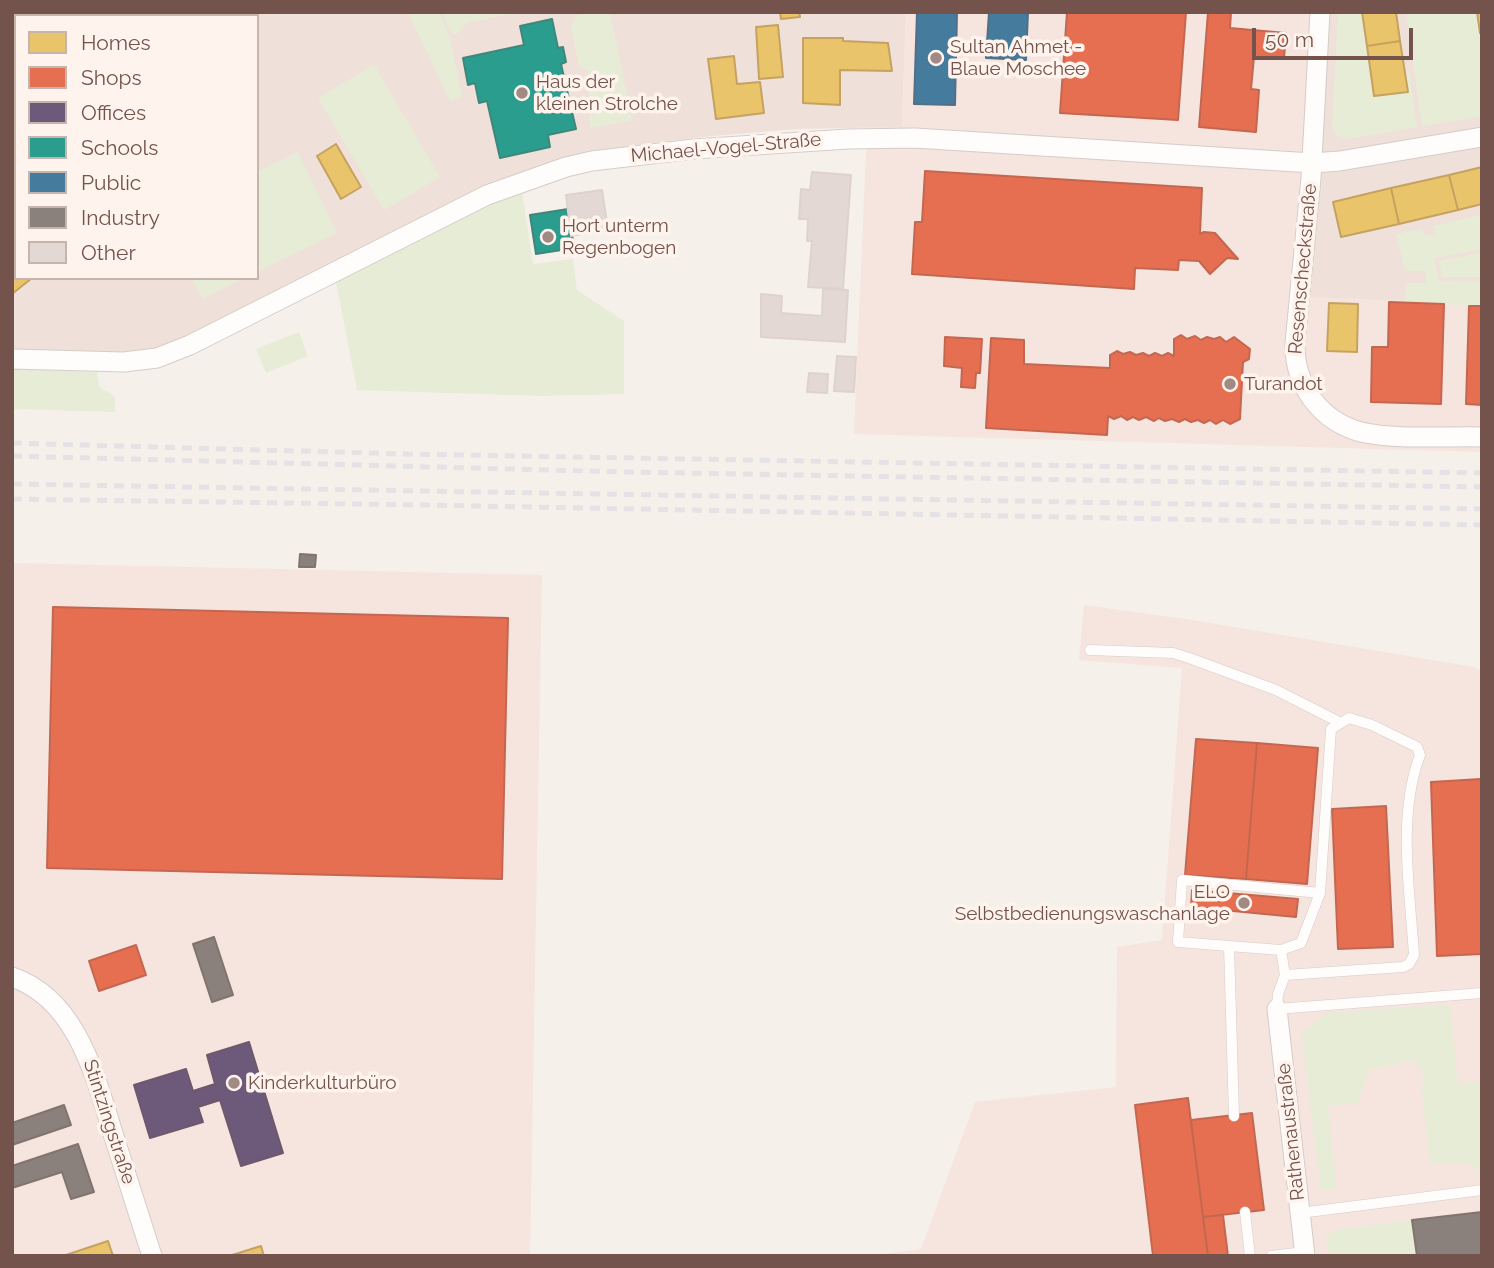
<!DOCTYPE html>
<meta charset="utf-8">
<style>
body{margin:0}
#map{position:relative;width:1494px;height:1268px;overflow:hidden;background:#f6f0eb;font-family:Raleway,sans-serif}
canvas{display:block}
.frame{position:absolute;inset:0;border:14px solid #74534c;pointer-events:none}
.legend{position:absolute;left:14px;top:14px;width:245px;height:266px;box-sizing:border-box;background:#fef4ed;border:2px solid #c7b4ad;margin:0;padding:9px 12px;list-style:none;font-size:21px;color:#74534c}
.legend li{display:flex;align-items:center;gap:14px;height:35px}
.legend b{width:35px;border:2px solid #c7b4ad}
.scale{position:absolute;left:1252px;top:28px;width:161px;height:32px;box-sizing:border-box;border:4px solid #74534c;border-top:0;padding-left:9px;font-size:21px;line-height:24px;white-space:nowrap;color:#74534c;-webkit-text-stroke:5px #fef4ed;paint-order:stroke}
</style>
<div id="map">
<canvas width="1494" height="1268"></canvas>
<div class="frame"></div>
<ul class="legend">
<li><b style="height:19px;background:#e9c46a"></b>Homes</li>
<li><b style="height:19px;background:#e76f51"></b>Shops</li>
<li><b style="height:19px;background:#6d597a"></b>Offices</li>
<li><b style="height:19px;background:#2a9d8f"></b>Schools</li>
<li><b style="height:19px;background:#457b9d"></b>Public</li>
<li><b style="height:19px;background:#8a817c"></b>Industry</li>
<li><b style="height:19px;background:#e3d8d3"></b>Other</li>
</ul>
<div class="scale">50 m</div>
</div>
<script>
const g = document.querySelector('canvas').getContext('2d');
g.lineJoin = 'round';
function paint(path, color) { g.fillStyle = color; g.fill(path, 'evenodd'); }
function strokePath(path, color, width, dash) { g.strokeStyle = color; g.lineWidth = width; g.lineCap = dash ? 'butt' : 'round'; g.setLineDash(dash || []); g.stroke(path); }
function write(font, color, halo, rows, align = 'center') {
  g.font = font + ' Raleway,sans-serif'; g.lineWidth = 7; g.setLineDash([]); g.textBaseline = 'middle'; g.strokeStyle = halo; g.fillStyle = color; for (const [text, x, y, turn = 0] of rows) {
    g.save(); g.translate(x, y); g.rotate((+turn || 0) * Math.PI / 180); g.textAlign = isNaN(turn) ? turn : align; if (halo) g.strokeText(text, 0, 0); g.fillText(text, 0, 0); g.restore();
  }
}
paint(new Path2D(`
 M12,12H906L902,127L797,129L701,137L624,147L554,161L492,182L481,192L159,350L12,372ZM16,16H257V278H16Z
 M1320,12H1482V303L1302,298Z`), '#efe1d9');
paint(new Path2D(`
 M906,12H1320L1302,297L1482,303V452L854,434L867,127H902Z
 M12,563L542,575L530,1256H12Z
 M1084,605L1199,621L1474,667L1482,671V1256H869L921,1249L975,1102L1116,1087L1117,947L1162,940L1182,668L1079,660Z`), '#f6e4df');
paint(new Path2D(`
 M408,12H439L450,38L462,97L450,101Z
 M442,12H519L467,23L456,35L450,32Z
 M593,12H610L632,120L591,128L589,116L594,114L587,89C592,82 592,78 588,70L579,67L571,26L576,16Z
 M1338,12H1362L1374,96L1407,92L1405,72L1409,71L1417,127L1347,139L1337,135L1332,128Z
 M1406,12H1477L1482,45V116L1422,126Z
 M374,65L440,177L384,210L318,98Z
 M298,152L337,233L257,272V172Z
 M522,191L533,264L573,259L577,290L624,321V394L541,396L357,390L336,282L468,212Z
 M1482,215V249L1434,258L1439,281L1482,282V306L1406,303L1405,283H1426V271H1405L1396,234L1422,229L1424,236L1435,234L1433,226Z
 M1482,253V277H1442L1439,261Z
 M192,278H244L202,299Z
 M299,332L308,356L266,373L256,349Z
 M29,369L97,372C100,397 101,384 115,397V412L12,409V372Z
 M1450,1005L1458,1083L1482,1081V1172H1479L1470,1164L1430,1163L1422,1091L1423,1071L1413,1060L1368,1070L1358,1103L1328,1106L1337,1189L1321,1190L1301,1033L1328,1012Z
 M1412,1220L1417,1256H1329L1327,1235L1337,1230Z`), '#e7ecd6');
const homes = new Path2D(`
 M12,12H30V16H16V26H12Z
 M196,12H225L231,16H194Z
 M780,12H799L800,17L781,19Z
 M1362,12H1396L1400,41L1367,46Z
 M1477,12H1482V33H1480Z
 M778,25L783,77L759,79L756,27Z
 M803,38H843V41L888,43L892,71L840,70V105L803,103Z
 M1400,41L1408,92L1374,96L1367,46Z
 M734,56L737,84L760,82L764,113L716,119L708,59Z
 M336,144L361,187L341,199L317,156Z
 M1482,167V204L1458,210L1449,175Z
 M1449,175L1458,210L1399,224L1391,188Z
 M1391,188L1399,224L1341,237L1333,202Z
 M16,249V278H32L12,294V251Z
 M1329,303L1358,304L1357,352L1327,351Z
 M108,1241L113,1256H66V1255Z
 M261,1246L264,1256H229Z`);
paint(homes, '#e9c46a');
strokePath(homes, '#c6a261', 2);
const shops = new Path2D(`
 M1067,12H1186L1178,120L1060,113Z
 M1208,12H1231L1230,28L1286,33L1284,59L1254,57L1251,89L1259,90L1256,132L1199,127Z
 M925,171L1202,188L1200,234L1204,232L1215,233L1238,259L1227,258L1210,274L1199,261L1179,260L1178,270L1135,268L1134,289L912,274L915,222H922Z
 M1389,302L1444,304L1441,404L1371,402L1372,347H1388Z
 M1469,306H1482V405L1466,404Z
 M1181,335L1187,339L1195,336L1201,340L1207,337L1214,339L1220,337L1226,342L1234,337L1250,349L1249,359L1243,362L1240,419L1230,424L1223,420L1216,424L1210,420L1204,423L1198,420L1191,422L1185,419L1179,422L1172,419L1165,421L1159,418L1154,421L1146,417L1139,420L1133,417L1127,420L1121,416L1114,419L1108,416L1107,435L986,428L991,338L1024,340V364L1110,368V355L1117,351L1123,354L1130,352L1136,355L1143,353L1149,356L1155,353L1162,356L1168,353L1174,356V339Z
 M945,337L982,339L980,373H976L975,388L961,387L962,368L944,366Z
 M53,607L508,618L502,879L47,868Z
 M1196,739L1257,743L1246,879L1185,875Z
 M1257,743L1318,748L1307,884L1246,879Z
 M1481,779L1482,954L1437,956L1431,782Z
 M1386,806L1393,947L1338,949L1332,809Z
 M1192,890L1298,899L1296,917L1191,907Z
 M136,945L146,975L99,991L89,961Z
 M1188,1098L1208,1256H1153L1135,1105Z
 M1252,1113L1264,1210L1203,1217L1191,1120Z
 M1223,1215L1228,1256H1208L1203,1217Z`);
paint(shops, '#e76f51');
strokePath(shops, '#c46750', 2);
const offices = new Path2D(`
 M249,1042L283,1153L241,1166L220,1100L198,1107L203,1122L150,1138L134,1085L186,1069L193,1091L215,1084L207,1055Z`);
paint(offices, '#6d597a');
strokePath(offices, '#6f576c', 2);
const schools = new Path2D(`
 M552,19L558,48L563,47L566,62L561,64L576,129L548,135L550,147L500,158L487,101L479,103L475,83L468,85L463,58L524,45L520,26Z
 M568,209L574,248L536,254L530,215Z`);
paint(schools, '#2a9d8f');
strokePath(schools, '#40877b', 2);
const public = new Path2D(`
 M917,12H957L955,105L914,104Z
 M989,12H1028L1026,60L986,58Z`);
paint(public, '#457b9d');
strokePath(public, '#536f85', 2);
const industry = new Path2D(`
 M300,554L316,555L315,567H299Z
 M214,937L233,995L212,1002L193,944Z
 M64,1105L71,1125L12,1145V1123Z
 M78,1144L94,1192L71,1199L62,1172L12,1188V1166Z
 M1482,1212V1256H1417L1412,1220Z`);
paint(industry, '#8a817c');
strokePath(industry, '#83736e', 2);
const building = new Path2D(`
 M812,172L851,175L843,289L808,287L812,241H807L808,219H799L801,189L810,190Z
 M602,190L608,230L571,236L566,195Z
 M823,289L848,290L845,342L761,337V294L782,296L781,313L822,316Z
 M837,356L856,357L854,392L834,391Z
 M809,373L828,374L827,393L807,392Z`);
paint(building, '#e3d8d3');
strokePath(building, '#dfd2cd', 2);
const service = new Path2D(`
 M1090,650L1173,653L1189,658L1276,690L1341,723
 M1229,946L1178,942L1182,880L1320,893
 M1281,950L1285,975L1278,994L1277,1009L1482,993
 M1234,1116L1229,946L1281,950L1301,943L1320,893L1331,729L1349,718L1372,725L1417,747L1420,755C1397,816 1410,891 1414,955L1409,964L1403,967L1285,975
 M1245,1212L1250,1256
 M1300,1213L1482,1190
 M1271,1256L1304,1252`);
const minor = new Path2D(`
 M1320,12L1311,178L1295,343C1294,385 1320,421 1361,432C1394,440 1447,436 1482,437
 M119,16L122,12
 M12,157L16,152
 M12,359L124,362L157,358L190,345L487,195L566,167L592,161L694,149L848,139L915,138L1312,163L1340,161L1482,137
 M12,977C80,1000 97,1084 116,1143C128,1181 140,1218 152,1256
 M1277,1009L1305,1256`);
strokePath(service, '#d5ccc8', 11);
strokePath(minor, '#d5ccc8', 21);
strokePath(service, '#fefdfc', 10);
strokePath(minor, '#fefdfc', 19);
strokePath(new Path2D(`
 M12,443L405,454L1482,473
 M12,456L626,472L1482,487
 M12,484L1482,509
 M12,499L424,505L1482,525`), '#e4e2e5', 5, [10, 7]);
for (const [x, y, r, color] of [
 [936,58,7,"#a28a84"],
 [522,93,7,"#a28a84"],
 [548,237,7,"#a28a84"],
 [1230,384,7,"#a28a84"],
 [1244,903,7,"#a28a84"],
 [234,1083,7,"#a28a84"]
]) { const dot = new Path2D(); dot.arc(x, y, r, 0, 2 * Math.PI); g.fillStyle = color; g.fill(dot); strokePath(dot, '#fef4ed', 2.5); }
write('19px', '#74534c', '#fef4ed', [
 ["Sultan Ahmet -",950,47],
 ["Blaue Moschee",950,69],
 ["Haus der",536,82],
 ["kleinen Strolche",536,104],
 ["Hort unterm",562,226],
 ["Regenbogen",562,248],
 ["Turandot",1244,384],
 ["ELO",1230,892,"right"],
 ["Selbstbedienungswaschanlage",1230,914,"right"],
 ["Kinderkulturbüro",248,1083]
], 'left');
write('19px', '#74534c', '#fef4ed', [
 ["Michael-Vogel-Straße",726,148,-5],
 ["Resenscheckstraße",1303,269,-85],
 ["Stintzingstraße",109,1122,72],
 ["Rathenaustraße",1291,1132,-96]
]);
</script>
